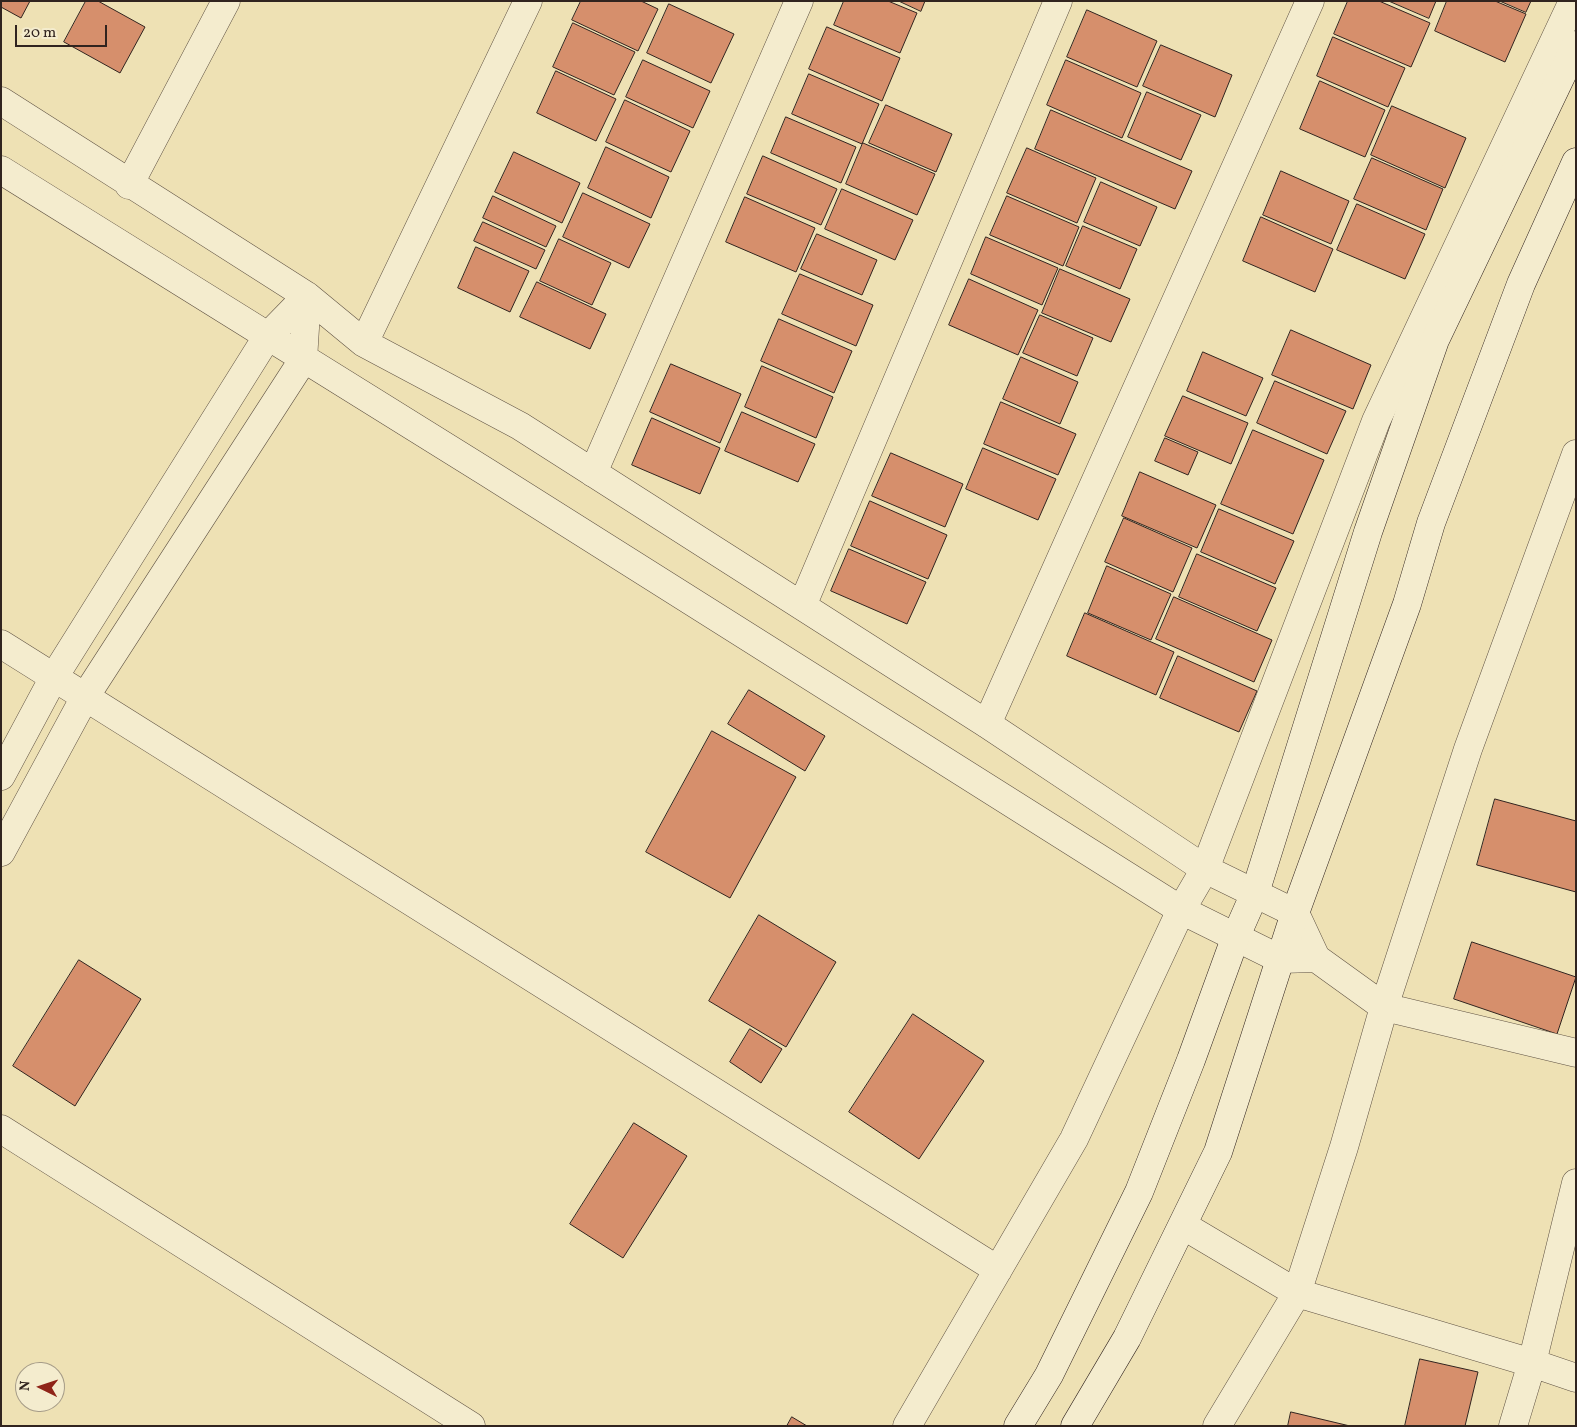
<!DOCTYPE html>
<style>
body{margin:0}
#map{position:relative;width:1577px;height:1427px;overflow:hidden;background:#eee1b4;font-family:Vollkorn,serif}
canvas{display:block}
.frame{position:absolute;inset:0;border:2px solid #31241f;pointer-events:none}
.north{position:absolute;left:15px;top:1362px;width:50px;height:50px;box-sizing:border-box;background:#f4ecce;border:1px solid #a69c88;border-radius:50%;rotate:274deg;font-size:14px;font-weight:700;line-height:20px;text-align:center;color:#31241f}
.north::after{content:'';display:block;margin:auto;width:18px;height:22px;background:#8f2418;clip-path:polygon(50% 0,100% 100%,50% 72%,0 100%)}
.scale{position:absolute;left:15px;top:25px;width:92px;height:22px;box-sizing:border-box;border:2px solid #31241f;border-top:0;padding-left:6px;font-size:15px;line-height:18px;white-space:nowrap;color:#31241f;-webkit-text-stroke:4px #f4ecce;paint-order:stroke}
</style>
<div id="map">
<canvas width="1577" height="1427"></canvas>
<div class="frame"></div>
<div class="north">N</div>
<div class="scale">20 m</div>
</div>
<script>
const g = document.querySelector('canvas').getContext('2d');
g.lineJoin = 'round';
function paint(path, color) { g.fillStyle = color; g.fill(path, 'evenodd'); }
function strokePath(path, color, width, dash) { g.strokeStyle = color; g.lineWidth = width; g.lineCap = dash ? 'butt' : 'round'; g.setLineDash(dash || []); g.stroke(path); }
const building = new Path2D(`
 M1,1H30L21,18L1,7Z
 M86,1H98L145,27L120,73L64,42Z
 M581,1H641L658,9L638,51L572,20Z
 M844,1H888L917,13L900,53L834,25Z
 M899,1H925L921,11Z
 M1348,1H1379L1430,23L1411,67L1334,34Z
 M1389,1H1436L1429,18Z
 M1447,1H1495L1526,14L1505,62L1435,31Z
 M1500,1H1531L1526,12Z
 M669,4L734,34L711,83L647,53Z
 M1087,10L1157,41L1137,87L1067,57Z
 M573,23L635,52L614,95L553,67Z
 M827,27L900,58L882,101L809,69Z
 M1333,37L1405,68L1388,107L1317,76Z
 M1161,45L1232,75L1215,117L1143,86Z
 M643,60L710,91L693,128L626,97Z
 M1066,60L1141,93L1122,138L1047,105Z
 M556,71L616,99L596,141L537,113Z
 M809,74L879,104L862,144L792,114Z
 M1320,81L1385,110L1365,157L1300,129Z
 M1147,92L1201,115L1181,160L1128,137Z
 M625,100L690,131L671,172L606,142Z
 M886,105L952,134L936,172L869,143Z
 M1392,106L1466,138L1445,188L1371,155Z
 M1051,110L1192,171L1175,209L1035,149Z
 M786,117L856,147L841,183L771,153Z
 M863,143L935,174L917,215L846,184Z
 M606,147L669,177L651,218L588,188Z
 M1027,148L1096,178L1077,223L1007,193Z
 M514,152L580,183L562,223L495,192Z
 M763,156L837,189L821,225L747,194Z
 M1372,158L1443,189L1426,230L1354,199Z
 M1281,171L1349,201L1331,244L1263,215Z
 M1101,182L1157,207L1140,246L1084,222Z
 M842,189L913,220L895,260L825,229Z
 M583,193L650,224L629,268L563,237Z
 M493,196L556,226L546,247L483,218Z
 M1007,196L1079,227L1063,266L990,235Z
 M745,197L815,228L796,272L726,242Z
 M1357,204L1425,234L1405,279L1337,250Z
 M1261,217L1333,249L1315,292L1243,261Z
 M483,222L545,250L536,269L474,241Z
 M1083,226L1137,249L1120,289L1066,266Z
 M817,234L877,260L862,295L801,269Z
 M986,237L1058,268L1042,305L971,274Z
 M559,239L611,263L592,305L540,281Z
 M476,247L529,271L510,312L458,288Z
 M1060,269L1130,299L1111,342L1042,313Z
 M800,274L873,305L856,346L782,314Z
 M969,279L1038,310L1018,355L949,325Z
 M537,282L606,314L590,349L520,317Z
 M1040,315L1093,338L1077,376L1023,353Z
 M779,319L852,351L834,393L761,361Z
 M1291,330L1371,365L1353,409L1272,375Z
 M1203,352L1263,378L1246,416L1187,391Z
 M1021,357L1078,382L1060,424L1003,399Z
 M671,364L741,394L720,443L650,412Z
 M762,366L833,397L816,438L745,407Z
 M1275,381L1346,411L1327,454L1257,423Z
 M1183,396L1248,423L1231,464L1165,436Z
 M1001,402L1076,434L1058,475L984,444Z
 M742,412L815,444L798,482L725,451Z
 M652,418L720,448L700,494L632,465Z
 M1253,430L1324,460L1293,534L1221,504Z
 M1165,438L1198,452L1188,475L1155,461Z
 M983,448L1056,479L1038,520L966,489Z
 M891,453L963,484L945,527L872,496Z
 M1140,472L1216,505L1197,548L1122,516Z
 M870,501L947,535L928,579L851,546Z
 M1219,509L1294,541L1275,584L1201,552Z
 M1124,518L1192,548L1173,592L1105,562Z
 M849,549L926,582L907,624L831,591Z
 M1197,554L1276,588L1257,631L1179,597Z
 M1107,566L1171,594L1151,640L1088,613Z
 M1174,597L1272,640L1254,682L1156,639Z
 M1085,613L1174,652L1156,695L1067,656Z
 M1178,656L1257,691L1239,732L1160,698Z
 M749,690L825,736L805,771L728,724Z
 M712,731L796,777L730,898L646,852Z
 M1495,799L1576,821V892L1477,865Z
 M759,915L836,962L786,1047L709,1001Z
 M1472,942L1576,977L1557,1034L1454,999Z
 M79,960L141,999L75,1106L13,1066Z
 M913,1014L984,1061L919,1159L849,1112Z
 M750,1029L782,1049L761,1083L730,1062Z
 M634,1123L687,1156L623,1258L570,1224Z
 M1420,1359L1478,1372L1465,1426H1405Z
 M1291,1412L1350,1426H1288Z
 M792,1417L807,1426H787Z`);
paint(building, '#d68f6c');
strokePath(building, '#31241f', 1);
const minor = new Path2D(`
 M1,101L307,296L364,343L520,426L987,724L1205,869L1295,913L1316,958L1280,959L1181,910L488,473L1,170
 M129,185L226,1
 M364,343L528,1
 M593,473L799,1
 M802,606L1058,1
 M1,644L998,1270
 M987,724L1310,1
 M1,776L54,677L267,337L307,296
 M1,852L85,697L303,360L307,296
 M1316,958L1384,1007L1576,1053
 M1,1129L471,1426
 M1184,1226L1297,1293L1532,1363L1576,1378
 M907,1426L1074,1139L1181,910L1205,869L1376,421L1573,1
 M1217,1426L1297,1293L1344,1147L1384,1007L1468,749L1576,454
 M1513,1426L1532,1363L1576,1183`);
const secondary = new Path2D(`
 M1018,1426L1049,1375L1139,1192L1191,1060L1236,936L1255,893L1368,532L1435,340L1576,45
 M1075,1426L1127,1338L1218,1152L1295,913L1407,604L1431,523L1521,284L1576,162`);
strokePath(minor, '#605344', 29);
strokePath(secondary, '#31241f', 29);
strokePath(minor, '#f4ecce', 28);
strokePath(secondary, '#f4ecce', 28);
</script>
